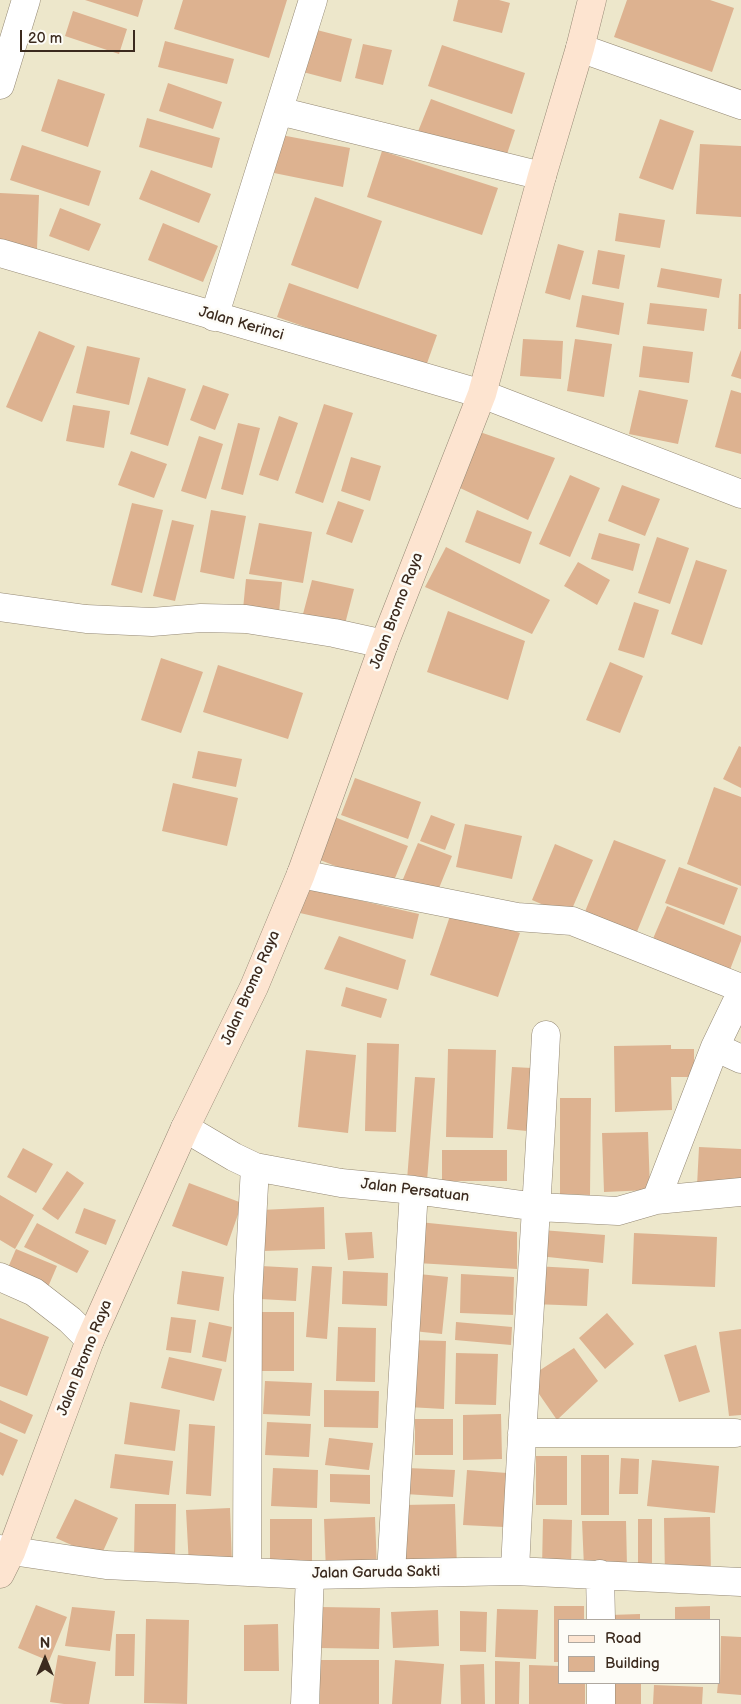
<!DOCTYPE html>
<style>
body{margin:0}
#map{position:relative;width:741px;height:1704px;overflow:hidden;background:#ede7cb;font-family:"Balsamiq Sans",sans-serif}
canvas{display:block}
.legend{position:absolute;left:558px;top:1619px;width:162px;height:65px;box-sizing:border-box;background:#fdfcf7;border:1px solid #afa8a0;margin:0;padding:6px 9px;list-style:none;font-size:15px;color:#3b2a1e}
.legend li{display:flex;align-items:center;gap:10px;height:25px}
.legend b{width:25px;border:1px solid #afa8a0}
.north{position:absolute;left:20px;top:1634px;width:50px;height:50px;-webkit-text-stroke:4px #fdfcf7;paint-order:stroke;rotate:0deg;font-size:14px;font-weight:700;line-height:20px;text-align:center;color:#3b2a1e}
.north::after{content:'';display:block;margin:auto;width:18px;height:22px;background:#3b2a1e;clip-path:polygon(50% 0,100% 100%,50% 72%,0 100%)}
.scale{position:absolute;left:20px;top:30px;width:115px;height:22px;box-sizing:border-box;border:2px solid #3b2a1e;border-top:0;padding-left:6px;font-size:15px;line-height:18px;white-space:nowrap;color:#3b2a1e;-webkit-text-stroke:4px #fdfcf7;paint-order:stroke}
</style>
<div id="map">
<canvas width="741" height="1704"></canvas>
<ul class="legend">
<li><b style="height:6px;background:#fde4d0"></b>Road</li>
<li><b style="height:14px;background:#ddb290"></b>Building</li>
</ul>
<div class="north">N</div>
<div class="scale">20 m</div>
</div>
<script>
const g = document.querySelector('canvas').getContext('2d');
g.lineJoin = 'round';
function paint(path, color) { g.fillStyle = color; g.fill(path, 'evenodd'); }
function strokePath(path, color, width, dash) { g.strokeStyle = color; g.lineWidth = width; g.lineCap = dash ? 'butt' : 'round'; g.setLineDash(dash || []); g.stroke(path); }
function write(font, color, halo, rows, align = 'center') {
  g.font = font + ' "Balsamiq Sans",sans-serif'; g.lineWidth = 5; g.setLineDash([]); g.textBaseline = 'middle'; g.strokeStyle = halo; g.fillStyle = color; for (const [text, x, y, turn = 0] of rows) {
    g.save(); g.translate(x, y); g.rotate((+turn || 0) * Math.PI / 180); g.textAlign = isNaN(turn) ? turn : align; if (halo) g.strokeText(text, 0, 0); g.fillText(text, 0, 0); g.restore();
  }
}
paint(new Path2D(`
 M85,0H143L138,17Z
 M183,0H287L269,58L174,29Z
 M458,0H499L510,3L502,33L453,21Z
 M627,0H710L734,8L712,72L614,37Z
 M73,11L127,29L119,54L65,36Z
 M313,29L352,39L341,82L303,72Z
 M165,41L234,59L227,84L158,67Z
 M363,44L392,50L383,85L355,78Z
 M442,45L525,73L512,114L428,86Z
 M58,79L105,94L88,147L41,131Z
 M168,83L222,102L213,129L159,111Z
 M431,99L515,130L503,166L415,139Z
 M147,118L220,138L212,168L139,147Z
 M660,119L694,131L673,190L639,178Z
 M281,135L350,148L343,187L274,173Z
 M700,144L741,146V217L696,214Z
 M22,145L101,171L89,206L10,180Z
 M382,151L498,188L482,235L367,197Z
 M151,170L211,194L199,223L139,199Z
 M0,193L39,195L37,249L0,247Z
 M315,197L382,221L358,289L291,265Z
 M60,208L101,224L89,251L49,236Z
 M619,213L665,220L660,248L615,241Z
 M163,223L218,246L203,282L148,260Z
 M558,244L584,251L570,300L545,293Z
 M598,250L625,255L619,289L592,284Z
 M661,268L722,279L719,298L657,287Z
 M289,283L437,335L425,369L277,317Z
 M739,294H741V329H738Z
 M582,295L624,303L619,335L576,327Z
 M650,303L707,309L704,331L647,324Z
 M39,331L75,346L42,422L6,407Z
 M523,339L563,341L561,379L520,376Z
 M575,339L612,344L604,397L567,391Z
 M87,346L140,358L129,405L76,393Z
 M643,346L693,352L689,383L639,377Z
 M741,350V379L731,376Z
 M148,377L186,389L168,446L130,434Z
 M203,385L229,394L215,430L190,420Z
 M639,390L688,400L678,444L629,434Z
 M731,390L741,393V454L715,447Z
 M324,404L353,413L323,503L295,493Z
 M73,405L110,411L104,448L66,441Z
 M279,416L298,423L278,481L259,475Z
 M238,423L260,428L243,495L221,489Z
 M477,431L555,458L528,520L460,488Z
 M199,436L223,444L206,499L181,491Z
 M131,451L167,464L154,498L118,485Z
 M351,457L381,466L370,501L341,491Z
 M570,475L600,488L570,557L539,544Z
 M622,485L660,499L645,536L608,521Z
 M338,501L364,510L352,543L326,534Z
 M132,503L163,510L142,593L111,585Z
 M211,510L246,516L234,579L200,572Z
 M477,510L532,532L520,564L465,542Z
 M172,520L194,525L175,601L153,596Z
 M259,523L312,532L303,583L249,574Z
 M599,533L640,544L633,571L591,559Z
 M657,537L689,548L670,604L638,593Z
 M446,547L550,600L532,634L425,587Z
 M696,560L727,570L702,645L671,634Z
 M578,562L610,580L597,605L564,586Z
 M246,579L282,582L279,612L243,609Z
 M312,580L354,589L345,624L303,614Z
 M634,602L659,610L644,658L618,650Z
 M448,611L525,641L508,700L427,672Z
 M161,658L203,672L181,733L141,720Z
 M610,662L643,676L620,733L586,720Z
 M218,665L303,693L288,739L203,712Z
 M739,746L741,747V788L723,779Z
 M198,751L242,759L236,787L192,778Z
 M355,778L421,802L408,839L341,815Z
 M173,783L238,798L227,846L162,831Z
 M714,787L741,797V886L687,864Z
 M431,815L455,824L445,850L420,841Z
 M332,816L408,846L391,888L315,858Z
 M465,824L522,836L512,879L456,867Z
 M614,840L666,860L634,939L582,919Z
 M418,843L452,856L435,898L401,884Z
 M555,844L593,860L569,916L532,900Z
 M679,867L738,888L724,925L665,903Z
 M306,888L419,914L413,939L300,913Z
 M667,906L741,936V941L726,980L649,948Z
 M452,910L520,933L498,997L430,975Z
 M339,936L406,960L398,990L324,969Z
 M346,987L387,999L381,1018L341,1006Z
 M367,1043L399,1044L396,1132L365,1131Z
 M671,1045V1049H694V1077H671L672,1110L615,1112L614,1046Z
 M448,1049L496,1050L493,1138L446,1137Z
 M306,1050L356,1055L348,1133L298,1127Z
 M512,1067L532,1068L527,1131L507,1129Z
 M415,1077L435,1078L427,1181L407,1180Z
 M560,1098H591L590,1195L560,1194Z
 M648,1132L650,1190L604,1192L602,1133Z
 M699,1147L741,1149V1188L697,1186Z
 M23,1148L53,1164L36,1193L7,1177Z
 M442,1150H507V1181H442Z
 M67,1171L84,1183L58,1220L42,1209Z
 M189,1183L242,1203L227,1246L172,1226Z
 M0,1195L34,1215L15,1249L0,1240Z
 M324,1207L325,1249L263,1251L261,1210Z
 M84,1208L116,1220L106,1245L75,1233Z
 M419,1222L517,1232V1269L417,1263Z
 M37,1223L89,1251L77,1273L24,1247Z
 M542,1230L605,1235L603,1263L539,1256Z
 M372,1232L374,1258L348,1260L345,1233Z
 M634,1233L717,1237L715,1287L632,1284Z
 M16,1249L57,1266L45,1294L4,1277Z
 M261,1266L298,1268L296,1301L260,1299Z
 M312,1266L332,1267L327,1339L306,1337Z
 M534,1266L589,1269L587,1306L532,1304Z
 M182,1271L224,1277L219,1311L177,1304Z
 M343,1271L388,1273L387,1306L342,1304Z
 M419,1274L448,1277L442,1334L413,1331Z
 M461,1274L514,1277L513,1315L460,1313Z
 M259,1312H294V1371H259Z
 M607,1313L634,1344L605,1369L579,1338Z
 M171,1317L196,1320L191,1353L166,1350Z
 M0,1318L49,1337L27,1396L0,1386Z
 M209,1322L232,1327L226,1362L202,1357Z
 M456,1322L512,1327L511,1345L455,1340Z
 M338,1327L376,1328L375,1382L336,1381Z
 M741,1329V1415L729,1416L719,1332Z
 M410,1340L446,1341L444,1409L408,1407Z
 M696,1345L710,1392L679,1402L664,1355Z
 M574,1348L598,1381L557,1420L528,1378Z
 M456,1353L498,1354L496,1405L455,1404Z
 M169,1357L222,1369L214,1401L161,1388Z
 M265,1381L312,1383L310,1416L263,1414Z
 M324,1390L379,1391L378,1428L324,1427Z
 M0,1400L33,1415L25,1434L0,1423Z
 M130,1402L180,1410L175,1451L124,1444Z
 M501,1414L502,1459L463,1460V1415Z
 M415,1419H453V1455H415Z
 M267,1422L311,1424L309,1457L265,1455Z
 M189,1424L215,1426L211,1496L186,1494Z
 M0,1432L18,1440L3,1476L0,1474Z
 M329,1438L373,1443L369,1470L325,1465Z
 M115,1454L173,1461L169,1495L110,1488Z
 M581,1455H609V1515H581Z
 M536,1456H567V1505H536Z
 M621,1458L639,1459L638,1494H619Z
 M652,1460L719,1466L715,1513L647,1506Z
 M273,1468L318,1470L317,1508L271,1506Z
 M407,1468L455,1470L453,1497L405,1494Z
 M467,1470L507,1473L504,1527L463,1525Z
 M330,1474L370,1475V1504L330,1502Z
 M75,1499L118,1518L100,1558L56,1538Z
 M135,1504H176L175,1559L134,1558Z
 M455,1504L457,1569L405,1570L403,1505Z
 M230,1508L232,1564L189,1566L186,1510Z
 M375,1517L377,1570L326,1572L324,1519Z
 M710,1517L711,1576L665,1577L664,1518Z
 M270,1519H312V1570H270Z
 M543,1519L572,1520L571,1568H542Z
 M638,1519H652V1571H638Z
 M582,1521H626L627,1567H584Z
 M36,1605L67,1617L49,1661L18,1648Z
 M554,1606H584V1620H560V1662H554Z
 M710,1606V1620H675V1607Z
 M72,1607L115,1611L110,1651L65,1646Z
 M320,1607L380,1608L379,1649L319,1648Z
 M497,1609L538,1610L536,1659L495,1657Z
 M438,1610L439,1646L393,1648L391,1612Z
 M460,1611L487,1612L486,1652L460,1651Z
 M640,1614V1620H611L610,1615Z
 M146,1619L189,1620L187,1704L144,1703Z
 M278,1624L279,1671H244V1625Z
 M116,1634H135L134,1676H115Z
 M721,1636L741,1637V1695L717,1693L718,1683H720Z
 M58,1655L96,1662L89,1704H64L50,1702Z
 M320,1660H379V1704H320Z
 M395,1660L444,1664L441,1704H392Z
 M495,1661L520,1662L519,1704H495Z
 M484,1664L485,1704H461L460,1665Z
 M529,1665L560,1666V1683H585V1704H529Z
 M613,1683H641V1704H612Z
 M654,1685L703,1687L702,1704H653Z`), '#ddb290');
const minor = new Path2D(`
 M580,48L741,105
 M0,85L26,0
 M279,111L542,176
 M214,317L313,0
 M482,394L741,494
 M0,607L86,619L152,622L201,618L246,619L334,633L384,644
 M301,874L517,917L572,921L741,988
 M715,1047L741,1059
 M185,1128L234,1157L255,1167L341,1183L414,1190L537,1207L618,1211L656,1200L741,1192
 M656,1200L715,1047L741,993
 M0,1277L34,1292L70,1320L90,1340
 M522,1433H735
 M0,1549L106,1565L310,1575L515,1571L741,1582
 M515,1571C523,1392 537,1214 546,1035
 M247,1572L248,1296L255,1167
 M391,1573L414,1190
 M600,1574L601,1620
 M601,1683V1704
 M305,1704L310,1575`);
const tertiary = new Path2D(`
 M0,253L482,394`);
const secondary = new Path2D(`
 M0,1574L11,1552L90,1340L185,1128L254,987L301,874L384,644L482,394L542,176L580,48L592,0`);
strokePath(minor, '#948874', 29);
strokePath(tertiary, '#948874', 29);
strokePath(secondary, '#948874', 29);
strokePath(minor, '#fff', 28);
strokePath(tertiary, '#fff', 28);
strokePath(secondary, '#fde4d0', 28);
write('15px', '#3b2a1e', '#fdfcf7', [
 ["Jalan Kerinci",241,324,16],
 ["Jalan Bromo Raya",397,611,-69],
 ["Jalan Bromo Raya",251,988,-66],
 ["Jalan Persatuan",415,1191,7],
 ["Jalan Bromo Raya",85,1358,-68],
 ["Jalan Garuda Sakti",376,1573,-1]
]);
</script>
